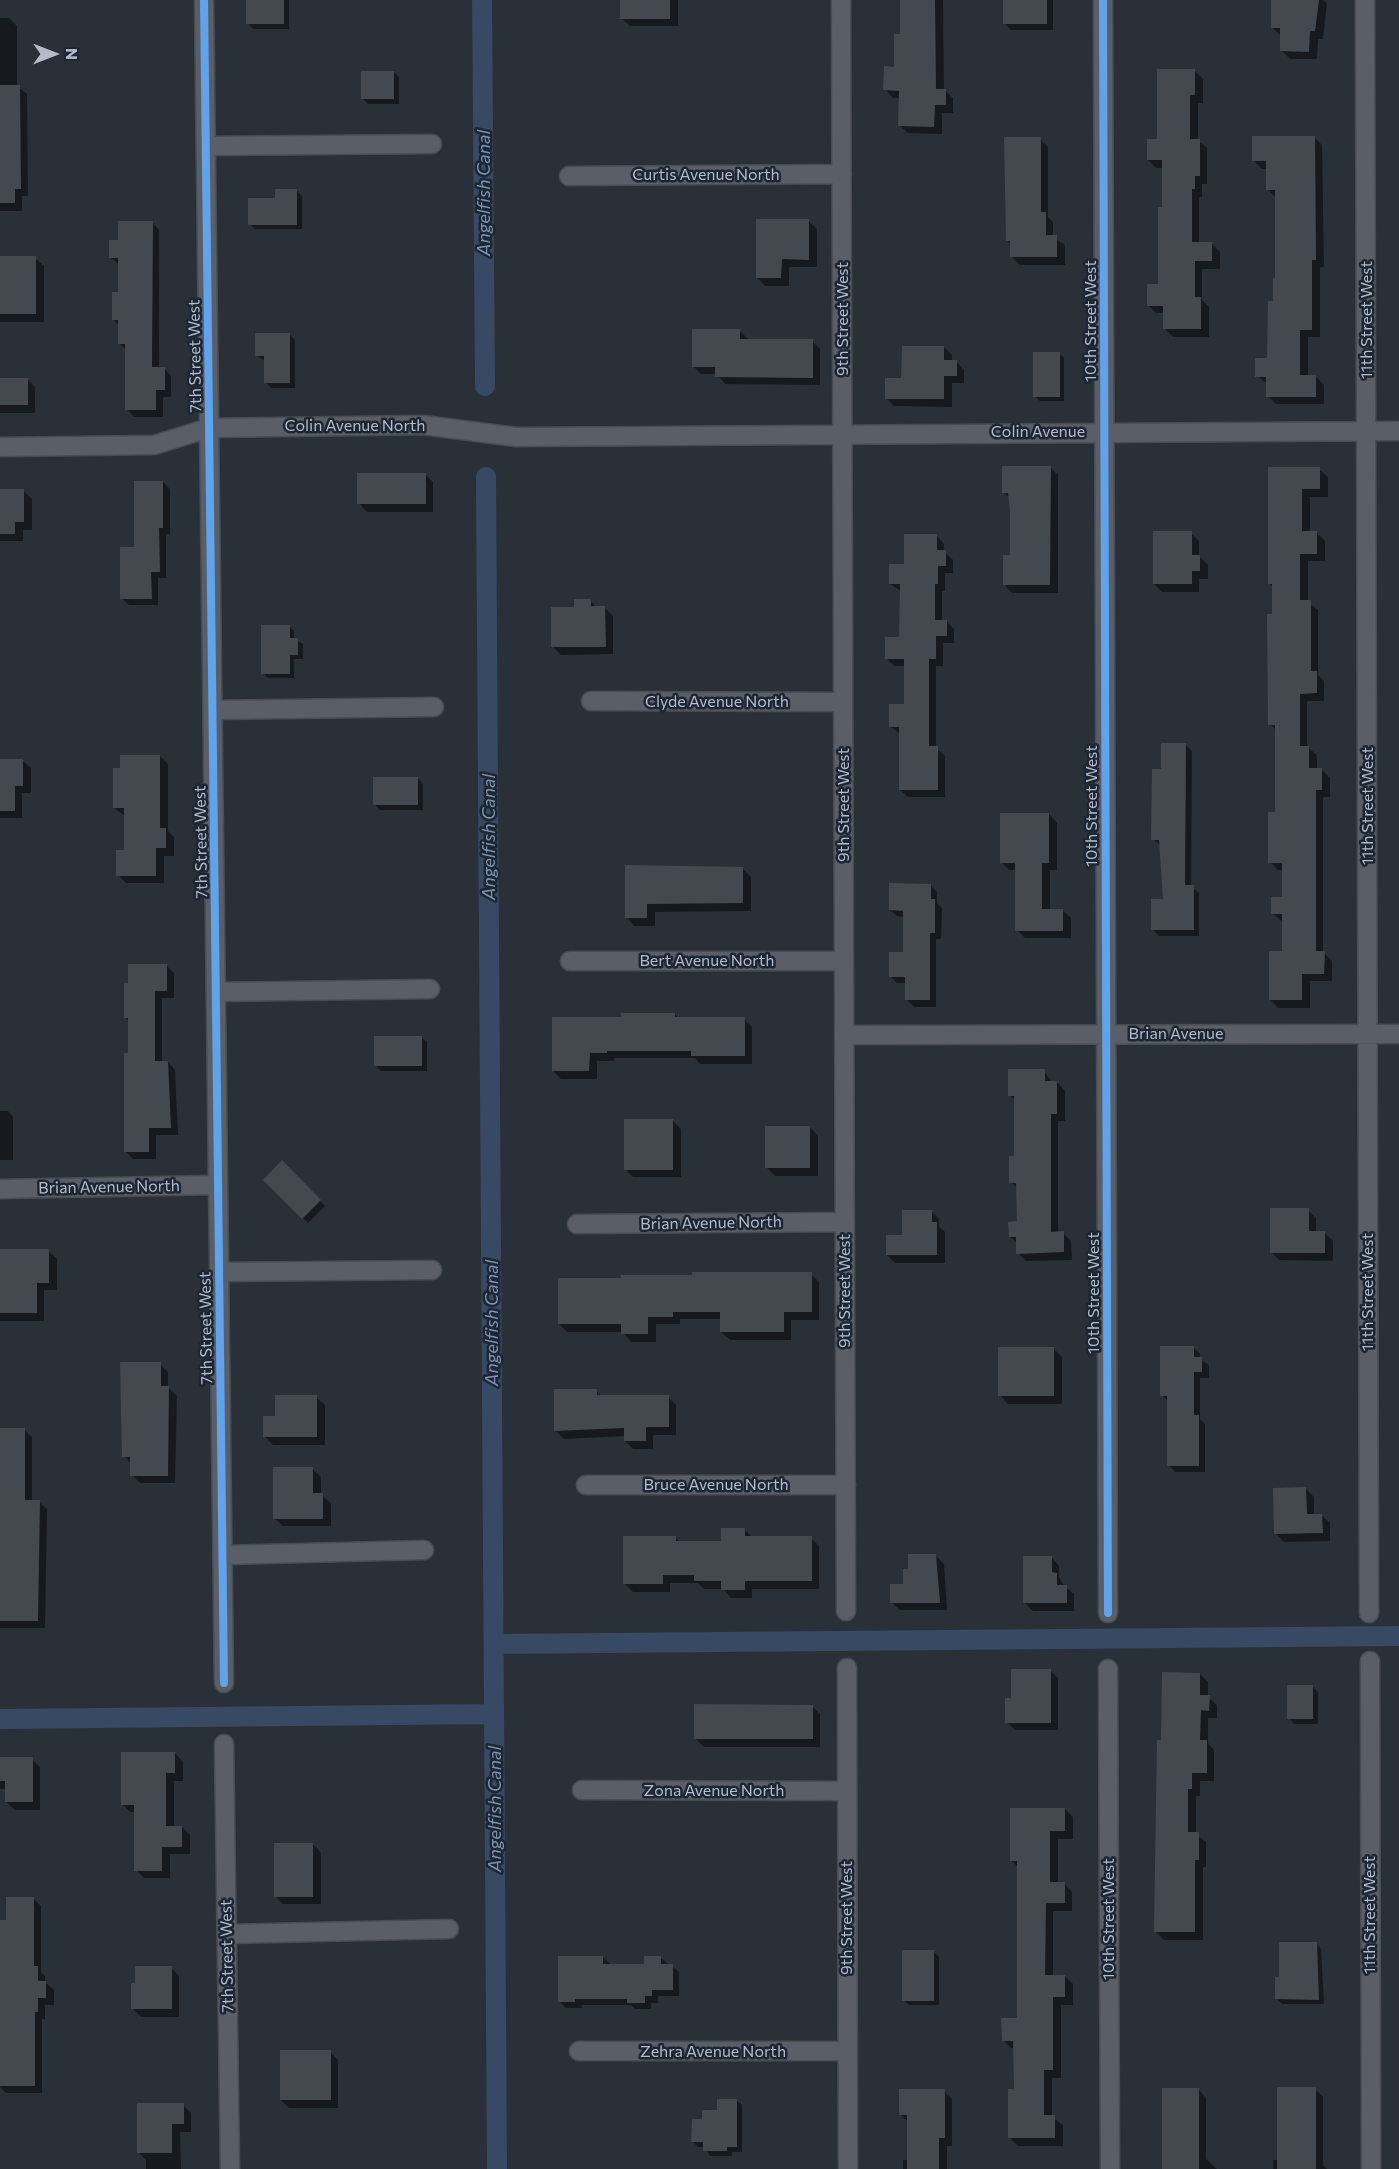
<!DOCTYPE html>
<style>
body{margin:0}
#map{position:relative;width:1399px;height:2169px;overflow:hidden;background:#2a3038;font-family:Commissioner,sans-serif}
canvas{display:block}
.north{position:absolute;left:24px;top:24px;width:60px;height:60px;-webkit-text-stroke:4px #1d2633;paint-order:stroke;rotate:90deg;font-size:16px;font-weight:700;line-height:24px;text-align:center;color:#b4bcc9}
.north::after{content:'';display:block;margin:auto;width:21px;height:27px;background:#b4bcc9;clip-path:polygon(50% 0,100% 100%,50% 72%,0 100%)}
</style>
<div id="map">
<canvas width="1399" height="2169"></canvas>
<div class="north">N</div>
</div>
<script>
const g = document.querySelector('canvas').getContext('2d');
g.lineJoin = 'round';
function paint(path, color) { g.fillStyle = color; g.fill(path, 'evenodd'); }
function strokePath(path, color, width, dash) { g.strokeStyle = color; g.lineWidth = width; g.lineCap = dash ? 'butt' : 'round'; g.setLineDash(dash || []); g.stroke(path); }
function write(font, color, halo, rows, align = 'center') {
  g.font = font + ' Commissioner,sans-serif'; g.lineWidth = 5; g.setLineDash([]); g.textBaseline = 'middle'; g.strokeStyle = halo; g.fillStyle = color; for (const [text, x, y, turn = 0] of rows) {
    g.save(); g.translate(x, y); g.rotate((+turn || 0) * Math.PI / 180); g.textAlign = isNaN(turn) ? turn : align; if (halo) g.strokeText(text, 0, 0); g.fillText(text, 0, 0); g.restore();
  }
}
paint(new Path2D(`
 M248,0H289V29H253L248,23Z
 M621,0H678V26H630L621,18Z
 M902,0H943L944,90L953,98V113H942V134L908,133L899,125L900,98H893L885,89L895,68L902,36Z
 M1018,0H1053V30H1011L1004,23Z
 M1273,0H1323L1327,3L1323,39H1318L1317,59H1290L1282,51V37L1273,28Z
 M0,18H9L17,26V86L27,94L28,196H22V211H0Z
 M1195,71L1203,79V103H1198V140L1207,148V184H1202V197H1199V244H1212L1220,252V269H1202V300L1209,307V337H1173L1165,329V313H1156L1148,305L1160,286L1164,208V168H1156L1148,160Z
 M394,72L399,77V104H368L363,99Z
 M1314,137L1322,145L1324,267H1320V337H1308V377H1316L1324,385V404H1276L1268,396V384L1257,376L1268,360L1277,279L1276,198L1268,190V169H1262L1254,161Z
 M1040,139L1048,147V217L1053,222V237L1065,245V265H1020L1012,257V245L1007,241Z
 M297,191L302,196V229H255L250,224L277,199Z
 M809,221L817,229V267H789V286H765L757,277Z
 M152,222L159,230V368H164L171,376V397H163V417H134L127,409V351L119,343V325L114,320L120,293V265L111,258L120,241Z
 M0,258H35L44,266V322H0Z
 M740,331L748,339L812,341L820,349V385L725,384L717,374H701L693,366Z
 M290,335L295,340V388H271L266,382V361L257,356Z
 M944,347L952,355V361H956L964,370V383H952V407L894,406L886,398L903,379Z
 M1059,353L1064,358V401H1040L1035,396Z
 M0,379H27L35,387V413H0Z
 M1050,467L1058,475V593H1012L1004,584L1011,557L1010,499L1004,492Z
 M1269,469H1319L1328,477V497H1310V533H1317L1325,541V561H1308V602L1318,610V675L1324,681V701H1307V747L1317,755V770H1322L1330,778V797H1323V952L1332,961V981H1310V1008H1278L1270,999L1283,953V922L1272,913L1283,899V870H1278L1270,862L1277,814V731L1270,724L1273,587L1270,584Z
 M425,474L433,482V512H367L359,503Z
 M163,482L170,489V534H166V578H158V605H129L122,598L135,548Z
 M0,491H23L32,499V530H23V541H0Z
 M1191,533L1199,541V556L1208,565V579H1199V592H1162L1154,584Z
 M937,536L944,544V552L953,560V573H945V591H942V621H946L954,629V643H943V666H936V748L945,756V797H908L900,790V734L890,726L905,705V666H894L886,658L901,639V591L890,584Z
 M590,600L597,608H605L613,616V654L561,655L553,647Z
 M289,626L294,631V639L303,644V659H294V678H268L263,673Z
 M1186,745L1192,751L1191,886L1199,893V936H1159L1153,930L1164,900L1161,846L1153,839L1163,770Z
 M160,756L168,764V831L174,837V856H164V883H126L118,875L125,851V816L114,808L121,769Z
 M0,760H22L31,768V793H22V818H0Z
 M418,778L423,784V810H380L375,805Z
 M1049,814L1057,823V870H1050V910H1062L1071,918V938H1025L1017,930V870H1009L1001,862Z
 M626,867L743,869L751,877V911L655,912V926H634L626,917Z
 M930,885L937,892V903L942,908L941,939H936V1007H914L907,1000V983H897L890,976L904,954L905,917L897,916L890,910Z
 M167,966L174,973V998H162V1062H168L175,1070L178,1135H156V1159H133L125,1151L130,1055V1022L125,1017Z
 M675,1014L679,1019H744L752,1027V1064H700L695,1058H614V1061H597V1079H561L553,1071L623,1019Z
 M421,1037L427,1042V1071H381L376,1066Z
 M1044,1071L1052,1082H1057L1065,1091V1121H1058V1233H1063L1071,1241L1072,1260L1026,1261L1018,1253V1244L1010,1237L1018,1223V1189L1011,1182L1016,1157L1015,1101L1010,1095Z
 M0,1111H8L13,1117V1160H0Z
 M673,1121L681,1129V1177H633L625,1169Z
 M810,1127L818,1136V1176H775L767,1168Z
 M282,1162L325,1206L308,1223L265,1180Z
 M1308,1210L1316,1218V1233H1325L1333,1241V1261L1279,1260L1271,1252Z
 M931,1211L939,1219V1227L945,1232V1263H895L887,1255Z
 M0,1251H48L57,1259V1290H44V1321H0Z
 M811,1274L819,1282V1320H791V1340H730L721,1332V1319H680V1324H656V1342H631L623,1332H567L559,1324L693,1276Z
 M1193,1347L1200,1354V1359L1209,1365V1378H1200V1419L1205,1424V1472H1175L1169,1465V1402L1162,1395Z
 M1054,1349L1062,1357V1404H1008L1000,1395Z
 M160,1364L168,1372V1387L177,1396L175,1483H140L132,1475V1464L124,1456Z
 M596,1391L602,1397H668L676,1405V1435H653V1449H633L625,1441V1436L564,1439L556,1431Z
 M316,1397L325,1405V1445H273L265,1437L277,1418Z
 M0,1430H24L32,1437V1502H39L47,1509L45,1628H0Z
 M313,1469L321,1477V1495L331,1503V1526H283L274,1518Z
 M1306,1489L1314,1497V1515H1321L1330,1523V1541L1284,1542L1276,1534Z
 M744,1529L753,1538H811L819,1546V1589H752V1598H731L723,1589H704L698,1583H670V1592H633L625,1584L676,1538L680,1542H723Z
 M936,1556L944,1564L947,1610H900L891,1602L904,1585L910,1570Z
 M1051,1557L1059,1566V1577L1064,1586L1074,1594V1611H1033L1024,1602Z
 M1050,1670L1058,1678V1730H1015L1007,1722Z
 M1200,1674L1208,1682V1697L1217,1705V1718H1208V1743L1214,1750V1781H1200V1796H1196V1834L1206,1842V1867H1203V1940H1164L1156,1932L1162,1742Z
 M1313,1687L1318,1692V1724H1294L1289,1718Z
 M812,1706L820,1714V1747H704L695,1738Z
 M175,1753L183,1762V1781H174V1827H182L190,1835V1854H170V1878H144L136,1870V1812H130L122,1804Z
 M0,1759H32L40,1767V1810H15L6,1802V1789H0Z
 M1065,1809L1073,1817V1839H1058V1883H1064L1072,1892V1911H1053V1976H1065L1073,1984V2005H1061V2078H1052V2117L1063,2125V2146H1018L1010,2138L1015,2091V2048H1011L1003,2040L1019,2020L1018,1867L1011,1860Z
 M313,1844L321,1853V1904H283L275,1896Z
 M33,1898L41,1906V1972L45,1976V1982L54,1990V2005H45V2019H42V2093H6L0,2087V1922H7Z
 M1316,1943L1321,1949L1324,2004H1282L1277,1999L1281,1978Z
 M934,1952L939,1957V2005H909L904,2000Z
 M603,1957L610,1964L645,1966L661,1958L679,1972V1996H658V2003H651V2009H635L631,2005H582V2008H566L559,2001Z
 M171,1968L179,1976V2017H141L133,2009Z
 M330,2052L338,2060V2108H289L281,2100Z
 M1198,2089L1206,2098V2159L1217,2169H1164Z
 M1315,2089L1323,2097V2165L1327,2169H1273V2160H1278Z
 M944,2091L952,2099V2146H947V2169H903V2160H908V2122L900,2114Z
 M736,2100L742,2105V2152H732V2156H710L705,2147H698L693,2142L703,2121Z
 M183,2105L191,2113V2132H180L181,2169H146V2160L138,2152Z`), '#0007');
strokePath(new Path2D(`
 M482,0L485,386
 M486,477L497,2169
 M494,1644L1399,1636
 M0,1719L494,1714`), '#384963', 20);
paint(new Path2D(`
 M246,0H284V24H246Z
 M620,0H670V19H620Z
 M900,0H935L936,89H946V105H935L934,127L898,126L899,91L883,90L884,66L894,67V34H900Z
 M1003,0H1047V24H1003Z
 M1271,0H1319L1315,31H1310L1309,52L1280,51V28H1271Z
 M1157,69H1195V95H1190V139H1200V176H1195V189H1192V242H1212V261H1195V297H1201V329H1163V306H1147V284H1158V207H1162V160H1147V139H1157Z
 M361,71H394V99H361Z
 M0,85H20L21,189H15V203H0Z
 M1252,136H1315L1316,260H1312V330H1300V375H1316V397H1266V377H1255V358H1267L1268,301H1273V278H1275V190H1266V161H1252Z
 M1004,137H1041V212H1046V235H1057V257H1010V241H1006Z
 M275,189H297V225H248V198H275Z
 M756,219H809V260L782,259L781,278H756Z
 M118,221H153L152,367H165V390H156V410H125V344H118V320H112V292H118V258H109V240H118Z
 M0,256H36V314H0Z
 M692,329H740V339H813V378L715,377V367H692Z
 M255,333H290V383H264V356H255Z
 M902,346H944V360H957V376H944V399H885V378H901Z
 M1033,352H1060V397H1033Z
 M0,378H28V405H0Z
 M1002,466H1051L1050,585H1003V555H1010V510L1008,493H1002Z
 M1268,467H1320V489H1302V531H1317V554H1300V600H1311V671H1317V693L1300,694V746H1309V768H1322V790H1316V951H1325L1324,974H1302V1000H1269V951H1282V914H1271V897H1282V863H1268V812H1275V725H1268L1267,614H1272V584H1268Z
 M357,473H426V504H357Z
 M134,481H163V528H159L160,572H151L152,599H120V547H134Z
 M0,489H24V522H15V534H0Z
 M1153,531H1192V555H1200V571H1192V584H1153Z
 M904,534H937V550H946V566H938V584H935V620H947V636H936V659H929V746H938V790H899V727H889V704H904V659H885V637H899L900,584H889V564H904Z
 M574,599H591V606H605L606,647H551V607H574Z
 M261,625H290V638H298V655H290V674H261Z
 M1161,743H1186L1185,885H1194V930H1151V899H1163L1159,840H1151L1152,769H1161Z
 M120,755H160V828H166V848H156V876H116V850H124V808H113V768H120Z
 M0,759H23V786H15V811H0Z
 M373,777H418V805H373Z
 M1000,813H1049V863H1042V909H1063V931H1015V863H1000Z
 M625,865L743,867V903L647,904V918H625Z
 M889,883L931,884V899H935V933H930V1000H905V977H889V952H903V911L889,910Z
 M128,964H167V991H155V1061H168L171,1128H149V1152H124V1053H128V1018H124V983H128Z
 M621,1013H675V1017H745V1056H691V1051H607V1053H590L589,1071H552V1017H621Z
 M374,1036H422V1066H374Z
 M1008,1069H1045V1081H1057V1114H1051V1232L1064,1231V1252L1016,1254V1237H1009L1008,1222L1017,1221L1016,1183H1009V1156H1014V1096H1008Z
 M624,1119H673V1170H624Z
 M765,1126H810V1168H765Z
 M282,1160L321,1200L302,1219L263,1180Z
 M1270,1208H1309V1231H1325V1253H1270Z
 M902,1210H932V1222H937V1255H886V1235H902Z
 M0,1249H49V1283H37V1313H0Z
 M692,1272H812V1312H784V1332H720V1312H673V1317H648V1334H621V1324H558V1278H621V1275H692Z
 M1160,1346H1194V1357H1202V1372H1194V1415H1199V1466H1167V1396H1160Z
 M998,1347H1054V1396H998Z
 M120,1362H161V1386H169L168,1476H130V1457H122Z
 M554,1389H597V1395H669V1427H646V1441H624V1428L554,1431Z
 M275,1395H317V1437H263V1416H275Z
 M0,1428H25V1500H40L38,1621H0Z
 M273,1467H313V1493H323V1519H273Z
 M1306,1487L1307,1514H1322L1323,1533L1274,1534L1273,1488Z
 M721,1528H745V1536H812V1581H745V1590H721V1581H694V1575H663V1584H623V1536H676V1541H721Z
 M908,1554H936L940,1603H890V1584H903V1569H908Z
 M1023,1556H1052V1572L1057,1573V1585H1067V1603H1023Z
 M1011,1669H1051V1723H1005V1698H1011Z
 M1162,1672L1200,1673V1695H1210L1209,1711L1201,1710L1200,1740H1207V1773H1192V1789H1188V1832H1199V1860H1195V1932H1154L1157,1740H1161Z
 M1287,1685H1313V1719H1287Z
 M694,1704L813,1705V1739H694Z
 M121,1752H175V1773H166V1826H182V1847H162V1871H134V1805H121Z
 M0,1757H33V1802H5V1781H0Z
 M1010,1808H1065V1831H1050V1882H1065V1903H1046L1045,1975H1065V1997H1053V2070H1044V2115H1055V2138H1008V2089H1014L1013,2041H1002L1001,2018H1017V1861H1010Z
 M274,1843H313V1897H274Z
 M6,1897H34V1966H38V1981H46V1998H38V2012H35V2086H0V1920H6Z
 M1279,1942H1317L1319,2000L1275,1999V1977H1279Z
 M902,1950H934V2001H902Z
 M558,1956H603V1964H644V1956H661V1964H673V1990H652V1996H645V2003H627V1999H575V2002H558Z
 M135,1966H172V2009H131V1983H135Z
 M280,2050H331V2100H280Z
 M1277,2087H1316V2169H1277Z
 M1162,2088H1199V2169H1162Z
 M899,2089H945V2138H939V2169H907V2115H899Z
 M717,2099H737V2147H727V2151H703V2142H691L692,2119H702V2110H717Z
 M137,2103H184V2124H172V2153H137Z`), '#444950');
const street = new Path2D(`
 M204,0L224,1683
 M841,0L846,1611
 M1103,0L1108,1613
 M1365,0L1369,1613
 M206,146L432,144
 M569,176L842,174
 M0,447L154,445L209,428L423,425L516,437L1399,431
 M591,701L843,702
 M213,710L434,707
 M570,961H844
 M216,992L430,989
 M845,1035L1399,1034
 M0,1189L217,1185
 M577,1224L845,1222
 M219,1272L432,1270
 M586,1485H846
 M223,1555L424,1550
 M1370,1661L1371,2169
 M847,1668L848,2169
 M1108,1669L1110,2169
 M224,1744L230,2169
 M582,1790L847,1791
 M227,1934L449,1929
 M579,2051H847`);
strokePath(street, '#484c53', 21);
strokePath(street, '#5a5e66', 18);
strokePath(new Path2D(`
 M204,0L224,1683
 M1103,0L1108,1613`), '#60a3ed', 8);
write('16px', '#b4bcc9', '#1d2633', [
 ["Curtis Avenue North",706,175],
 ["9th Street West",843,319,-90],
 ["11th Street West",1367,320,-90],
 ["10th Street West",1091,321,-90],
 ["7th Street West",195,356,-91],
 ["Colin Avenue North",355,426],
 ["Colin Avenue",1038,432],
 ["Clyde Avenue North",717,702],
 ["9th Street West",844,805,-90],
 ["10th Street West",1092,806,-90],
 ["11th Street West",1368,806,-90],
 ["7th Street West",201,842,-91],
 ["Bert Avenue North",707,961],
 ["Brian Avenue",1176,1034],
 ["Brian Avenue North",109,1187,-1],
 ["Brian Avenue North",711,1223,-1],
 ["9th Street West",845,1291,-90],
 ["11th Street West",1368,1292,-90],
 ["10th Street West",1094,1293,-90],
 ["7th Street West",206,1328,-91],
 ["Bruce Avenue North",716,1485],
 ["Zona Avenue North",714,1791],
 ["11th Street West",1370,1915,-90],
 ["9th Street West",847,1918,-90],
 ["10th Street West",1109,1919,-90],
 ["7th Street West",227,1956,-91],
 ["Zehra Avenue North",713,2052]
]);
write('italic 18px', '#7c92b1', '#1d2633', [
 ["Angelfish Canal",484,193,-90],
 ["Angelfish Canal",489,837,-90],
 ["Angelfish Canal",492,1323,-90],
 ["Angelfish Canal",495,1809,-90]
]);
</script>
